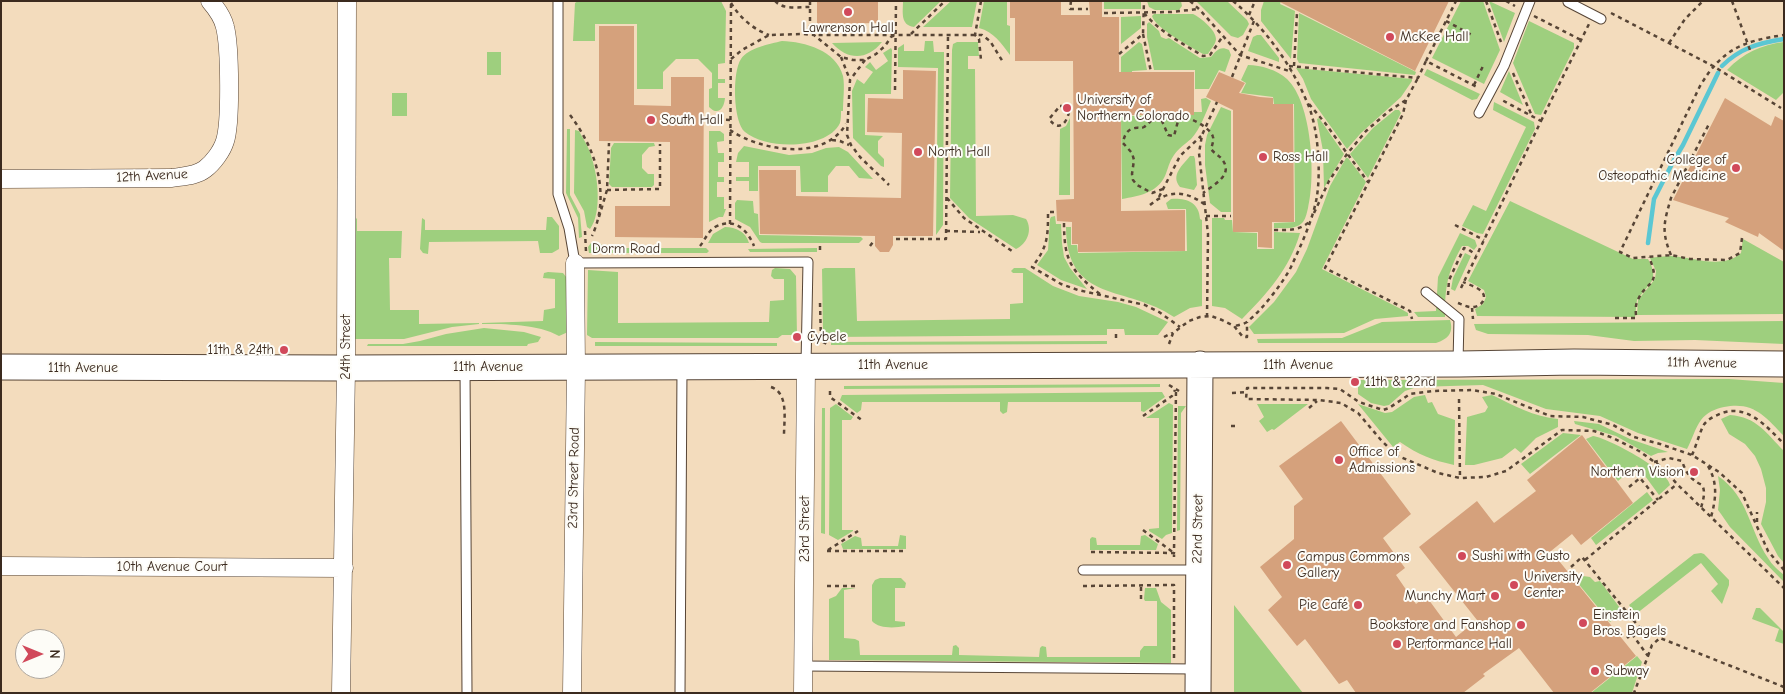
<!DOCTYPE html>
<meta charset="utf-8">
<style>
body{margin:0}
#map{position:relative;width:1785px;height:694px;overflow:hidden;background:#f3dcbd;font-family:"Comic Neue",sans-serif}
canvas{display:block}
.frame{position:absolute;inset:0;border:2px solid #3b2a1e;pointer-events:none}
.north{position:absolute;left:15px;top:629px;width:50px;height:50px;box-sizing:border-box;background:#fdfcf7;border:1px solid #afa8a0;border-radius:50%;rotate:90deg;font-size:14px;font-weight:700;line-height:20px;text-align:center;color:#3b2a1e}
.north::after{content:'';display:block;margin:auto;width:18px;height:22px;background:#d1495b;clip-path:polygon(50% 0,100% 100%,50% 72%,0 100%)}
</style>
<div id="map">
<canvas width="1785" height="694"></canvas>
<div class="frame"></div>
<div class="north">N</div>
</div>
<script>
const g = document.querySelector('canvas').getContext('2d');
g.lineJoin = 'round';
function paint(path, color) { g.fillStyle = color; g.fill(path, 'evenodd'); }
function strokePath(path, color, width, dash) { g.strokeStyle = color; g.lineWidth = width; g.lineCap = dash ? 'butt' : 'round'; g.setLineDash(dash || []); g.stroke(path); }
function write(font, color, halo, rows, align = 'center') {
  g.font = font + ' "Comic Neue",sans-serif'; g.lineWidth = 4; g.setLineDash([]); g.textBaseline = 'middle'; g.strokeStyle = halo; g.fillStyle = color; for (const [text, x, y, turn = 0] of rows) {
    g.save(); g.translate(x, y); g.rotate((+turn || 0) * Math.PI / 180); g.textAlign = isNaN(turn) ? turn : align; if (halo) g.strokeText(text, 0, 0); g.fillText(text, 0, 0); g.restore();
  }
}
paint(new Path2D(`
 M578,1H721L726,11L725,63L718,64V79H725V83H718V98H725C724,109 718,116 709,107V89L712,88V73L698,59H676L663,72V89H637V24H595V41H573L575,3Z
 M903,1H941L914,27C900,25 903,12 903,1Z
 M951,1H977L972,27H923Z
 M984,1H1007V25L1010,26V55C1001,43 994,32 979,28Z
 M1104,1H1141V9H1104Z
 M1147,1H1181L1182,6L1179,10H1155L1149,7Z
 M1196,1H1227L1247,20L1249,24L1243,35L1238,38L1231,36Z
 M1264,1H1281L1280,4L1295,11L1291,59L1261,21V10Z
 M1461,1H1483L1500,50L1484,84L1432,58Z
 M1489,1L1515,13L1504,42Z
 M1299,13L1416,72L1415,75L1299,63L1297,59Z
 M1154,14H1193C1201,18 1216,30 1216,39C1216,44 1210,50 1208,54H1203C1191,47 1155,28 1152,16Z
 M1141,16V28L1121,44V17Z
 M1529,21L1574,43V48L1541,115L1535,114L1513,63Z
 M1149,22L1159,31L1161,37L1166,39L1169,38L1200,58L1211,57C1216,51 1220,45 1229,50L1231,55L1225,72L1219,70L1209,89H1195V70H1154L1147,37V24Z
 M1257,35H1261L1279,58V62L1248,51L1253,37Z
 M782,41C805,42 836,50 843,76C845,86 843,100 843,111H841C841,115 841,119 840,123C827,150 766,150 745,132C733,122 732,72 741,59C748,48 770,44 782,41Z
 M925,41H933L934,52H944L943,225L936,235L938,68L898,67V48L904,44V51H924Z
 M882,42C867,61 847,60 832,43Z
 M957,42H978L979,56H968V69H975L976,216L1013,215L1026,219C1033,230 1027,244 1016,249L969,218L950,198L952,50L953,44Z
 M1139,42L1142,44L1147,70L1132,71V89L1121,90V57Z
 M1784,42V92L1776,100L1727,70C1743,53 1761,45 1784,42Z
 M891,48L892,50L891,94H865V135L883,136L878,141V153L884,159V167L881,166L853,138L852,91L857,79L864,84L873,72L865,67L870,62L876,70L888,61L883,53Z
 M487,52H501V75H487Z
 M1248,65C1261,65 1277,70 1287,79C1312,103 1316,176 1308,208C1307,212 1306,218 1303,222C1296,230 1284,228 1274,228V223L1295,222L1294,104H1274L1273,97L1241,93L1246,83L1241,80Z
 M1296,68L1412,79V81L1401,97L1361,133L1347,149L1311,99L1303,79Z
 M1427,69L1480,94L1477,99L1472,100L1424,75Z
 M1509,71L1523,105L1500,92Z
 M392,93H407V116H392Z
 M1206,98L1211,101C1205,114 1201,128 1191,139C1185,144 1179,148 1174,155C1169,162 1168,169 1165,176C1157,193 1139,196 1122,199L1121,116L1194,115V112H1202L1201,99Z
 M1494,102L1534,122L1535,129L1483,234L1477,233L1462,226L1473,205L1486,211L1526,127L1493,110Z
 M1221,107L1231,111V212H1221L1210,203L1205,165V145L1207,135Z
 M1395,110H1399L1401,113L1368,178L1350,154L1373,128Z
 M1070,118V195H1059L1060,129L1066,126Z
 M1319,118L1344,154L1324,188L1323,151L1317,119Z
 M567,129H570V195L580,214L582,237L579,238L578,218L566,193Z
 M575,130L579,131C584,140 590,149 592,159C598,177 602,213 590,229L587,227L584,211L574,193Z
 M709,131H720L724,134V141L717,142L718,153H724V162H718V177H724V182H717V197H724V209H726L723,217H719L709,222Z
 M614,143H654L655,146L649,147L642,155V168L648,174H654V185L652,187H612L609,184L611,148Z
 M744,146L789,155L812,153L826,148L839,147L848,152L873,179L859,178L849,166H836L828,176V192H801L800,166H758V191H749V181H736V177H749V162H736L738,153Z
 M1190,156H1194L1195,159L1197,185L1194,190L1180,187C1170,175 1183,165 1190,156Z
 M1346,158H1348L1366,182L1322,269L1401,309L1408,313V316L1375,319L1344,333L1254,334L1249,327L1274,302L1296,272L1307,249L1330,186Z
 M1171,199C1186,198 1199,202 1200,219L1202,220V306L1190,308L1174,317C1128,285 1066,304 1066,227H1071V245H1077L1078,253L1187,251L1186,209H1168L1166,203Z
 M737,200L753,201L754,213L758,214L759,235L861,237L863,239L859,243H762L760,242L750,227L735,219V203Z
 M1510,201L1633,259H1648C1652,267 1655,272 1652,281L1637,300L1635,317L1477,316L1475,309L1483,304L1486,297L1484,290L1468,281Z
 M354,216L357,219V231H402L401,258H389L390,310H419V324L479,323V324L452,327L404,339H352Z
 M1055,216L1056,224H1061L1062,243L1064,257L1070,268L1087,289L1061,280L1037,265L1048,250L1050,219L1051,217Z
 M547,217H552L559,226V249L552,253H540L538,241L429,242L428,254L423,253L420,249L422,218L425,220V230H546Z
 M1212,218H1224L1225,220H1232L1233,232L1257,233V249H1274V232L1300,233C1290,268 1267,294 1242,319L1225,308L1212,306Z
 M725,227C736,227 746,232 749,243H708L713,234Z
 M1460,233L1475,240L1477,246L1474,250L1468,246H1462C1447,273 1445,287 1445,317H1418L1414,312L1436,311L1438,277Z
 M1743,239L1784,262V314L1637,315L1638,300L1655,279L1656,271L1650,258C1657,257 1664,256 1671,256C1693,257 1722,270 1741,253Z
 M591,243H596L612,248H706L709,251L707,253H589L588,247Z
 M817,248V252H750L748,249Z
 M1465,253L1471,256L1455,291L1451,289L1453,278Z
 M775,268L790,269L796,276L797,337L795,335H782L778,338H592L587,335L588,270L618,272V323L769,322L770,301L784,300V279H774L771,276L772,270Z
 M825,268H855L857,321L1010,319V304L1023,303V273H1013L1011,271L1014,268H1025L1053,286L1079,296L1118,302L1136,307L1168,322L1158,335H1125L1124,329H1107V335L828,337L823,333L822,269Z
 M548,272L563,273L567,278L568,332L559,336C538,324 505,324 482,324V323L543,321L544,310L555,308V279L543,278L544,273Z
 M1450,320C1454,333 1448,339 1436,343H1258L1257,339L1342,338L1382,322Z
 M1784,321V344L1695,340L1634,341L1588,335L1488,334L1476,330L1474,324Z
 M484,328L524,332L541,337L538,342L528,344L527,346H367L368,344H403L420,341L446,334Z
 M1107,341V344L831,345V342Z
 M595,342L777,343V346H595Z
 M1729,379L1784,383V436C1765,416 1753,401 1724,407C1715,409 1707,412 1701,420C1695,428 1692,440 1687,449L1638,433L1600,416L1546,409L1483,385L1417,387L1405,391L1389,405L1384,406L1371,403L1358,394V380Z
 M1160,384V387L844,389V386Z
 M1162,392L1165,397L1144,412L1141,411V402H1008L1007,412L1003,414L1000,411V402H862L861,410L857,413L840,400L842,395Z
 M1425,395L1428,403L1432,402L1438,414L1455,420L1454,465C1432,460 1419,455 1400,442L1393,447L1358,404L1385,413L1392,412L1414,397Z
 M1492,395C1513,405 1534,417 1558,419V427L1536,438L1521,453L1515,448L1502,458L1474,465H1465L1467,417L1485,412L1488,407L1482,397Z
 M1169,403L1173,405L1172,533L1166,535L1162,539L1149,531V529L1159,528V418H1146Z
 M836,404L853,417L851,420H842V530H853V531L838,540L829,535L830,408Z
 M1257,404H1308L1274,430L1272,429L1267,432L1259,421L1264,417Z
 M1178,406H1186L1181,413L1180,530L1177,531Z
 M822,408H825V534L821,533Z
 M1730,415C1757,417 1766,433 1784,451V563L1778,556L1761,524L1766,502V488L1761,469L1755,456L1745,444L1729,434L1721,419Z
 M1574,421L1599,424L1630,439L1668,452L1658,453L1651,456L1616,436L1575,424Z
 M1563,433L1581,435L1530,474L1521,464Z
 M1593,436C1608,438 1668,470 1670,485L1659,495L1637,465L1618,481L1586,439Z
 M1718,476C1749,497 1749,530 1768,558C1772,565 1778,570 1784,575V582L1730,527L1721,514L1718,510L1720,490Z
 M1647,492L1653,500L1596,545L1591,538Z
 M900,535L906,536V549H843L841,544L855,536L861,538L862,546H898Z
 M1145,535L1158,544L1156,550H1090V539L1092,537L1096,538L1097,545H1140L1141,536Z
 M1701,553L1704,554L1729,580V585L1722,604L1711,591L1718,584L1701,563L1636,614L1629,605L1694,554Z
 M1583,576L1590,577L1595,582L1600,581L1623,612L1610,622L1577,582Z
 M880,578H901L906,583L905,588H895V621L905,622V626C895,628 879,629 872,621V585L875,580Z
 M842,588H856L844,590V638L855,639L859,641L860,655H952L953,646L956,645L959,648V655L1039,657L1040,648L1042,646L1046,647L1047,657H1140V651L1144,646H1157V601H1145L1144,599L1145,588H1156L1161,602L1171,610V663L829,660V599L836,596Z
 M1234,605L1303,693H1234Z
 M1756,608H1760L1784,632V644L1775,641L1779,629L1752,619Z
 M1637,656L1642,662L1632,693H1591Z`), '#9ecf7e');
strokePath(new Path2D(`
 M1722,66C1740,48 1759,43 1784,39
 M1648,243L1654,199L1674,160L1683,145L1718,73`), '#5bc7d3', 4.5);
paint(new Path2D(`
 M817,1H878V23L817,24Z
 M1010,1H1061V15H1090L1089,1H1102V17H1119V72H1194V115H1121V211L1185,210V251L1078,252V244H1072V222L1057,221L1056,200L1074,199L1073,61H1015V18H1010Z
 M1278,1H1449L1415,71Z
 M599,26H634V105L671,106V77H704L703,238L615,237V206H670V142L599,141Z
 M903,70L936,71L933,236H893V245L889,252H880L875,246V236L760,234L759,170H796V196L901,198L902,133L867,132L868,98L903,99Z
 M1219,72L1245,83L1239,93L1260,97L1273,98V104H1293L1294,222H1272V248L1258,247V232H1233V110L1206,97Z
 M1725,98L1771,126L1775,116L1784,121V251L1759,233L1758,237L1725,222L1729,218L1673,200Z
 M1341,421L1411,514L1383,538L1405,568L1396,575L1416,604L1426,596L1456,637L1477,620L1419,547L1477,501L1494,523L1536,491L1527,480L1582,435L1633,503L1581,545L1572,534L1551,551L1636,656L1590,693H1554L1519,648L1483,674L1485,676L1463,693H1356L1347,680L1339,684L1305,639L1297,646L1268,610L1282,597L1260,567L1294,539V506L1303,499L1279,466Z`), '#d5a17c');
const lane = new Path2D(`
 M558,1V194L569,228L575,263L808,262L806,365
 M1568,2L1601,19
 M1479,113L1504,66L1530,1
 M1426,292L1459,319L1458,363
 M465,368L467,693
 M1083,570H1198
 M803,666L1197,669
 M680,693L682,368`);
const street = new Path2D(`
 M1,179L172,178C183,176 196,176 205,169C213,163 222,151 225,141C231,122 230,47 225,27C223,18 216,8 210,1
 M1,566L344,568
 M341,693L346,368L347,1
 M572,693L576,367L575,263
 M803,693L806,366`);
const secondary = new Path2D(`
 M1,367L346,368L1460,364L1574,362L1784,364
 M1198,693L1200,364`);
strokePath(lane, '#574536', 11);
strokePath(street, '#574536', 19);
strokePath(secondary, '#574536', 27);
strokePath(new Path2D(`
 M775,1C783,10 798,7 810,7
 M810,1V30L814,35H982L990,41L1003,62
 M981,1L975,35L979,39L981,60
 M1071,1L1070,9H1088
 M1190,1L1199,9L1240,55L1292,72
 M1233,1C1265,28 1291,64 1307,102C1318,126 1321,169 1317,196C1313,220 1301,245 1291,267C1282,284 1263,309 1248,321C1245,324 1239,325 1234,326
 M1486,1L1501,42
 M1506,1L1515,6
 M1732,1L1750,50
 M731,3C740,18 753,29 769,35
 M1104,13L1171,12L1199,9
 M1144,13C1160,32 1182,43 1203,56L1210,55L1223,36
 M1611,13L1713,66L1781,108
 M1249,15L1255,1
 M1534,16L1581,40
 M1446,21L1472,35
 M911,34L945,1
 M1143,34L1151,72
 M1669,43L1685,19L1703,1
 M1119,54L1143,34L1144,1
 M841,57L850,80
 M731,59L742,50L769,35L803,34L814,35L841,57L853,60H865L876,54L885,46L891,37L895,35
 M865,60L850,80L847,135L851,145L860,157L889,185
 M1426,61L1456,1
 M1289,66L1418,78L1426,61L1479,88
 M1294,66L1297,13
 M1513,73L1532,116
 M1232,77L1254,21
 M1474,85L1483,66
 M895,90L896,1
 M1406,100L1403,114L1325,268L1410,311L1412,319
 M1309,104L1325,123L1368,182
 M1060,106H1070C1069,119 1061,135 1049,119Z
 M570,115C596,149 611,195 592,236
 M710,119L730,120
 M1541,121L1589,24
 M730,130C761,151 824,162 846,124
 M832,140L840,141L849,145
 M1163,189L1152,193L1137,185L1133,180L1132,174L1134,160L1132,153L1123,143C1124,136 1127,129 1135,128C1139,127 1140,129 1144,127C1149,124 1151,119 1157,117L1162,121L1168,135L1174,136L1178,121L1182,116C1191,118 1211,128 1213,137C1214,141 1212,145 1211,149C1214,153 1218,155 1221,158C1235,174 1215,184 1203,193
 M607,190L660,189V144
 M1159,197L1180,156L1201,136
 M947,198L964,218L1012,251
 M1150,205C1168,190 1185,190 1204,204
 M1054,212H1048C1048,236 1048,247 1032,267L1061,284L1078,290L1145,305L1159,312L1180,327
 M1314,213L1329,181L1347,154L1366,131L1389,111L1406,100L1418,78
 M1206,216H1231
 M599,217L607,190L609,143
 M1064,223C1064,261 1071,271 1101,295
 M730,224L731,1
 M1455,225L1484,240
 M1274,230C1288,230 1299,231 1309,222
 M585,231L586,252
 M946,231L980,232
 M1742,238L1740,253L1727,260L1690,259L1671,255L1633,258L1620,252L1700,86C1722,49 1743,41 1784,35
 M896,239H946L948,35
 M700,246C705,240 708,231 715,227C734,217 747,229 754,246
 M820,246V251
 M870,246L873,242
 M1671,255C1661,231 1664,222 1671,198L1709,124
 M1461,288L1541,121L1500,99
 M1448,295L1449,280L1464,248L1468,249L1476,255
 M820,303L821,341L827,344
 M1458,303C1463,305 1469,308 1474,307C1482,306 1487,298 1482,292C1478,287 1469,285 1463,282
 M1472,308L1473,319
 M1207,317L1208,234L1199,153L1202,135L1217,102
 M1615,318H1636C1636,313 1635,307 1637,302C1646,279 1662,288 1649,257
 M1164,337L1172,333
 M1116,338V333
 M1169,344L1173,333L1189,321L1200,317L1211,316L1222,320L1234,326L1243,337H1247V322
 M1169,385L1179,391
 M771,387C789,393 784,420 784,435
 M830,391V397L863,421
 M1232,393L1247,392
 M1459,399L1460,478
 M1309,408L1317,401
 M1143,416L1172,396L1175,390
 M1231,426H1235
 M1692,455C1696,446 1699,435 1703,426C1707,419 1715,416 1722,413C1748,404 1767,427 1784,444
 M1654,462L1669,458L1682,461C1686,473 1691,480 1702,485C1706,492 1703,500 1701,508
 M1708,466C1718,483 1716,499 1711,517
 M1629,487L1640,478L1658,500
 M1757,522V512
 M1143,530L1174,553V557
 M828,550L858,531
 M827,551H906
 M1091,552L1174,553L1176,389
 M1585,560L1677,484
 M1571,567L1582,557L1639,627L1654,628L1660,630V638L1784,687
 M1784,570L1768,551L1742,493L1719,472L1692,455L1660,444L1634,437L1613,425L1583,417L1550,416L1496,394L1472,390L1434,391L1410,394L1389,408L1383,410L1359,402L1340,389L1327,388H1247L1246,399L1319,400L1341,403L1358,413L1381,440L1396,455L1438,473L1460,478L1486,477L1506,471L1562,430L1594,431L1613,438L1639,451L1663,468L1677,484L1784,588
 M827,586H855
 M1083,586L1174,585V658
 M1141,587V599
 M1632,634L1648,656L1634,693
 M1627,638L1639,627
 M1648,656L1652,645L1660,638`), '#574536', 2.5, [4, 4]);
strokePath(lane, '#fff', 9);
strokePath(street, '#fff', 18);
strokePath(secondary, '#fff', 25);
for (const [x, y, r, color] of [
 [848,12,5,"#d1495b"],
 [1390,37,5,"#d1495b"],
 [1067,108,5,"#d1495b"],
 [651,120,5,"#d1495b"],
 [918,152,5,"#d1495b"],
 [1263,157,5,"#d1495b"],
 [1736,168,5,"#d1495b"],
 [797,337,5,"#d1495b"],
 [284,350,5,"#d1495b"],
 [1355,382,5,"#d1495b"],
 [1339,460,5,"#d1495b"],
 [1694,472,5,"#d1495b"],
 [1462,556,5,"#d1495b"],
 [1287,565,5,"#d1495b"],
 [1514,585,5,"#d1495b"],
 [1495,596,5,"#d1495b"],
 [1358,605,5,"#d1495b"],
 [1583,623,5,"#d1495b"],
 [1521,625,5,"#d1495b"],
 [1397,644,5,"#d1495b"],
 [1595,671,5,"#d1495b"]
]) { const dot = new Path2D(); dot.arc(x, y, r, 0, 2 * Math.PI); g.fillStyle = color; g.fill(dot); strokePath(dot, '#fdfcf7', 2); }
write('14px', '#3b2a1e', '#fdfcf7', [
 ["Lawrenson Hall",848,28,"center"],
 ["McKee Hall",1400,37],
 ["University of",1077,100],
 ["Northern Colorado",1077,116],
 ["South Hall",661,120],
 ["North Hall",928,152],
 ["Ross Hall",1273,157],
 ["College of",1726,160,"right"],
 ["Osteopathic Medicine",1726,176,"right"],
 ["Cybele",807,337],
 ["11th & 24th",274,350,"right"],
 ["11th & 22nd",1365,382],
 ["Office of",1349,452],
 ["Admissions",1349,468],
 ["Northern Vision",1684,472,"right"],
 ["Sushi with Gusto",1472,556],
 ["Campus Commons",1297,557],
 ["Gallery",1297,573],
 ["University",1524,577],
 ["Center",1524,593],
 ["Munchy Mart",1485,596,"right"],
 ["Pie Café",1348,605,"right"],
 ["Einstein",1593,615],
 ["Bros. Bagels",1593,631],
 ["Bookstore and Fanshop",1511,625,"right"],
 ["Performance Hall",1407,644],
 ["Subway",1605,671]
], 'left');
write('14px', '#3b2a1e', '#fdfcf7', [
 ["12th Avenue",152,176,-3],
 ["Dorm Road",626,249],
 ["24th Street",346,347,-90],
 ["11th Avenue",1702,363,1],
 ["11th Avenue",893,365],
 ["11th Avenue",1298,365],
 ["11th Avenue",488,367],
 ["11th Avenue",83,368],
 ["23rd Street Road",574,478,-89],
 ["23rd Street",805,529,-90],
 ["22nd Street",1198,529,-89],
 ["10th Avenue Court",172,567]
]);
</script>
